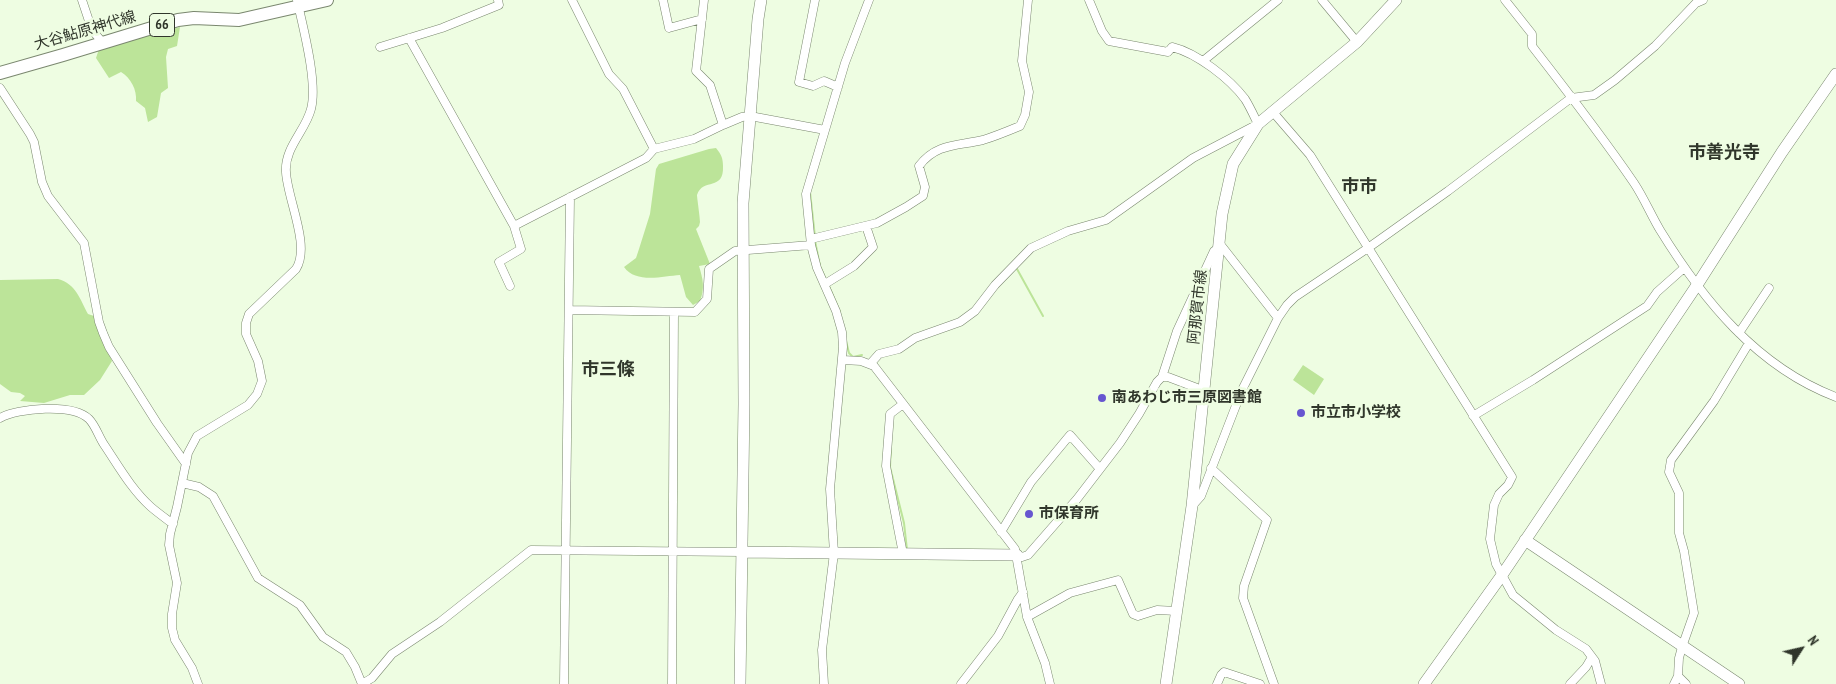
<!DOCTYPE html>
<meta charset="utf-8">
<style>
body{margin:0}
#map{position:relative;width:1836px;height:684px;overflow:hidden;background:#eefde2;font-family:"PT Sans Narrow",sans-serif}
canvas{display:block}
.north{position:absolute;left:1776px;top:624px;width:50px;height:50px;-webkit-text-stroke:4px #eefde2;paint-order:stroke;rotate:55deg;font-size:14px;font-weight:700;line-height:20px;text-align:center;color:#30362b}
.north::after{content:'';display:block;margin:auto;width:18px;height:22px;background:#30362b;clip-path:polygon(50% 0,100% 100%,50% 72%,0 100%)}
</style>
<div id="map">
<canvas width="1836" height="684"></canvas>
<div class="north">N</div>
</div>
<script>
const g = document.querySelector('canvas').getContext('2d');
g.lineJoin = 'round';
function paint(path, color) { g.fillStyle = color; g.fill(path, 'evenodd'); }
function strokePath(path, color, width, dash) { g.strokeStyle = color; g.lineWidth = width; g.lineCap = dash ? 'butt' : 'round'; g.setLineDash(dash || []); g.stroke(path); }
function write(font, color, halo, rows, align = 'center') {
  g.font = font + ' "PT Sans Narrow","Noto Sans JP",sans-serif'; g.lineWidth = 5; g.setLineDash([]); g.textBaseline = 'middle'; g.strokeStyle = halo; g.fillStyle = color; for (const [text, x, y, turn = 0] of rows) {
    g.save(); g.translate(x, y); g.rotate((+turn || 0) * Math.PI / 180); g.textAlign = isNaN(turn) ? turn : align; if (halo) g.strokeText(text, 0, 0); g.fillText(text, 0, 0); g.restore();
  }
}
paint(new Path2D(`
 M180,27L177,46L168,49L166,57L168,88L161,93L157,117L148,122L145,108L136,101C137,90 131,78 121,72L109,78L96,58L99,49Z
 M716,148C721,154 723,158 723,166C724,192 703,177 697,195C697,198 700,217 700,222L699,226L696,229L710,264L699,266C703,279 705,288 700,301L693,305L686,297L680,275C663,276 636,284 624,267L636,258L639,249L650,214L656,169L659,164L709,149Z
 M58,279C76,284 80,299 88,314L94,316L112,361L100,380L84,395H70L44,403L20,401L25,396L20,393L11,392L0,384V280Z
 M1303,365L1324,379L1314,395L1293,380Z`), '#bce499');
strokePath(new Path2D(`
 M810,192L815,237
 M815,241L820,266L826,280
 M1017,269L1043,316
 M828,284L840,312
 M846,341L849,353L853,357L862,355
 M891,446L890,467L904,523L907,550`), '#bce499', 2);
const street = new Path2D(`
 M82,0L92,30L103,43
 M572,0L609,74L623,89L654,149
 M663,0L669,28L702,19
 M704,0L696,71L710,85L723,125L742,117L750,116L825,130
 M815,0L799,82L813,86L824,81L838,87
 M1322,0L1357,42
 M1505,0L1532,34V46C1567,91 1602,136 1634,183C1644,198 1651,215 1660,230C1703,300 1757,367 1836,397
 M409,38L514,226L521,249L499,262L510,286
 M380,47L442,28L499,5L498,0
 M1203,61L1278,0
 M0,88L30,134L34,142L42,182L48,196L84,243L99,322L103,333L109,347L157,423L186,464
 M1272,111L1310,155L1512,477L1508,485L1499,494L1494,505L1490,539L1496,564L1513,595L1556,630L1586,649L1595,661L1601,684
 M514,226L646,158L654,149L694,139L723,125
 M811,239L877,223L906,207L923,196L925,187L919,166C936,143 958,146 983,140C996,136 1008,131 1020,126L1025,115L1029,92L1022,61L1028,0
 M1220,244L1278,318
 M825,284L854,266L873,247L866,226
 M569,310L695,312L707,299L709,269L735,251L811,245
 M1739,333L1769,288
 M843,360L861,361L874,366L1015,549L1027,617L1045,663L1050,684
 M871,363L879,354L899,349L915,338L960,322L975,311L995,285L1031,248L1068,231L1106,220L1193,158L1258,124C1254,116 1250,107 1245,99C1230,79 1197,53 1172,47L1168,52L1109,41L1102,31L1089,0
 M1162,377L1177,331L1214,251L1217,249
 M903,404L890,414L886,466L903,554
 M1473,416L1533,380L1647,306L1657,292L1684,268
 M0,418C18,408 73,403 89,419C96,426 99,438 105,446C119,467 132,490 151,507C158,513 165,518 173,524
 M1211,468L1267,520L1244,586L1243,598L1274,684
 M182,483L199,487L213,496L258,578L300,605L323,637L346,652L355,667L362,684
 M1193,505L1201,496L1242,390L1278,318L1287,305L1295,297L1368,248L1448,191L1571,98L1594,95L1615,80L1655,46L1696,3L1703,0
 M1001,532L1031,482L1070,435L1100,469
 M1017,555L1022,557L1028,555L1077,499L1120,443L1139,414L1157,382L1162,377H1168L1205,391
 M1027,617L1070,593L1118,580L1133,614L1138,616L1157,610L1177,611
 M1678,676L1686,684
 M198,684L192,668L175,640L172,628V614L177,583L169,545L170,534L177,507L188,453L197,436L248,405L257,394L262,381L258,361L246,334V323L249,314L296,269C311,246 287,198 286,172C284,148 306,130 311,109C318,83 303,27 297,0
 M362,684L372,678L392,654L440,622L531,550L742,552
 M564,684L570,197
 M672,684L674,312
 M824,684L822,650L834,553L830,489L843,347L842,332L836,311L817,268L811,245L806,194L845,63L869,0
 M961,684L998,636L1018,599L1023,592
 M1217,684L1221,675L1224,672L1260,684
 M1570,684L1586,667L1592,657
 M1674,684L1678,676L1679,658L1682,647L1694,613L1684,551L1679,533V493L1669,472L1671,460L1714,401L1749,343`);
const secondary = new Path2D(`
 M1525,540L1739,684
 M742,552L1017,555
 M740,684L744,404L743,203L758,19L761,0
 M1166,684L1192,506L1222,214L1233,164L1258,124L1357,42L1396,0
 M1424,684L1502,575L1697,285L1782,152L1836,74`);
const primary = new Path2D(`
 M0,73L63,55L178,20L194,18L239,20L327,0`);
strokePath(street, '#7a876f', 9);
strokePath(secondary, '#7a876f', 12);
strokePath(primary, '#7a876f', 14);
strokePath(street, '#fff', 8);
strokePath(secondary, '#fff', 11);
strokePath(primary, '#fff', 12);
for (const [x, y, r, color] of [
 [1102,398,5,"#6756d0"],
 [1301,413,5,"#6756d0"],
 [1029,514,5,"#6756d0"]
]) { const dot = new Path2D(); dot.arc(x, y, r, 0, 2 * Math.PI); g.fillStyle = color; g.fill(dot); strokePath(dot, '#eefde2', 2); }
for (const [x, y, w] of [
 [162,25,25]
]) { const box = new Path2D(); box.roundRect(x - w / 2, y - 11.5, w, 23, 4); g.fillStyle = '#eefde2'; g.fill(box); strokePath(box, '#30362b', 1); }
write('bold 14px', '#30362b', null, [
 ["66",162,25]
]);
write('15px', '#30362b', '#eefde2', [
 ["大谷鮎原神代線",85,31,-16],
 ["阿那賀市線",1198,307,-84]
]);
write('bold 15px', '#30362b', '#eefde2', [
 ["南あわじ市三原図書館",1112,398],
 ["市立市小学校",1311,413],
 ["市保育所",1039,514]
], 'left');
write('bold 18px', '#30362b', '#eefde2', [
 ["市善光寺",1724,153],
 ["市市",1359,187],
 ["市三條",608,370]
]);
</script>
